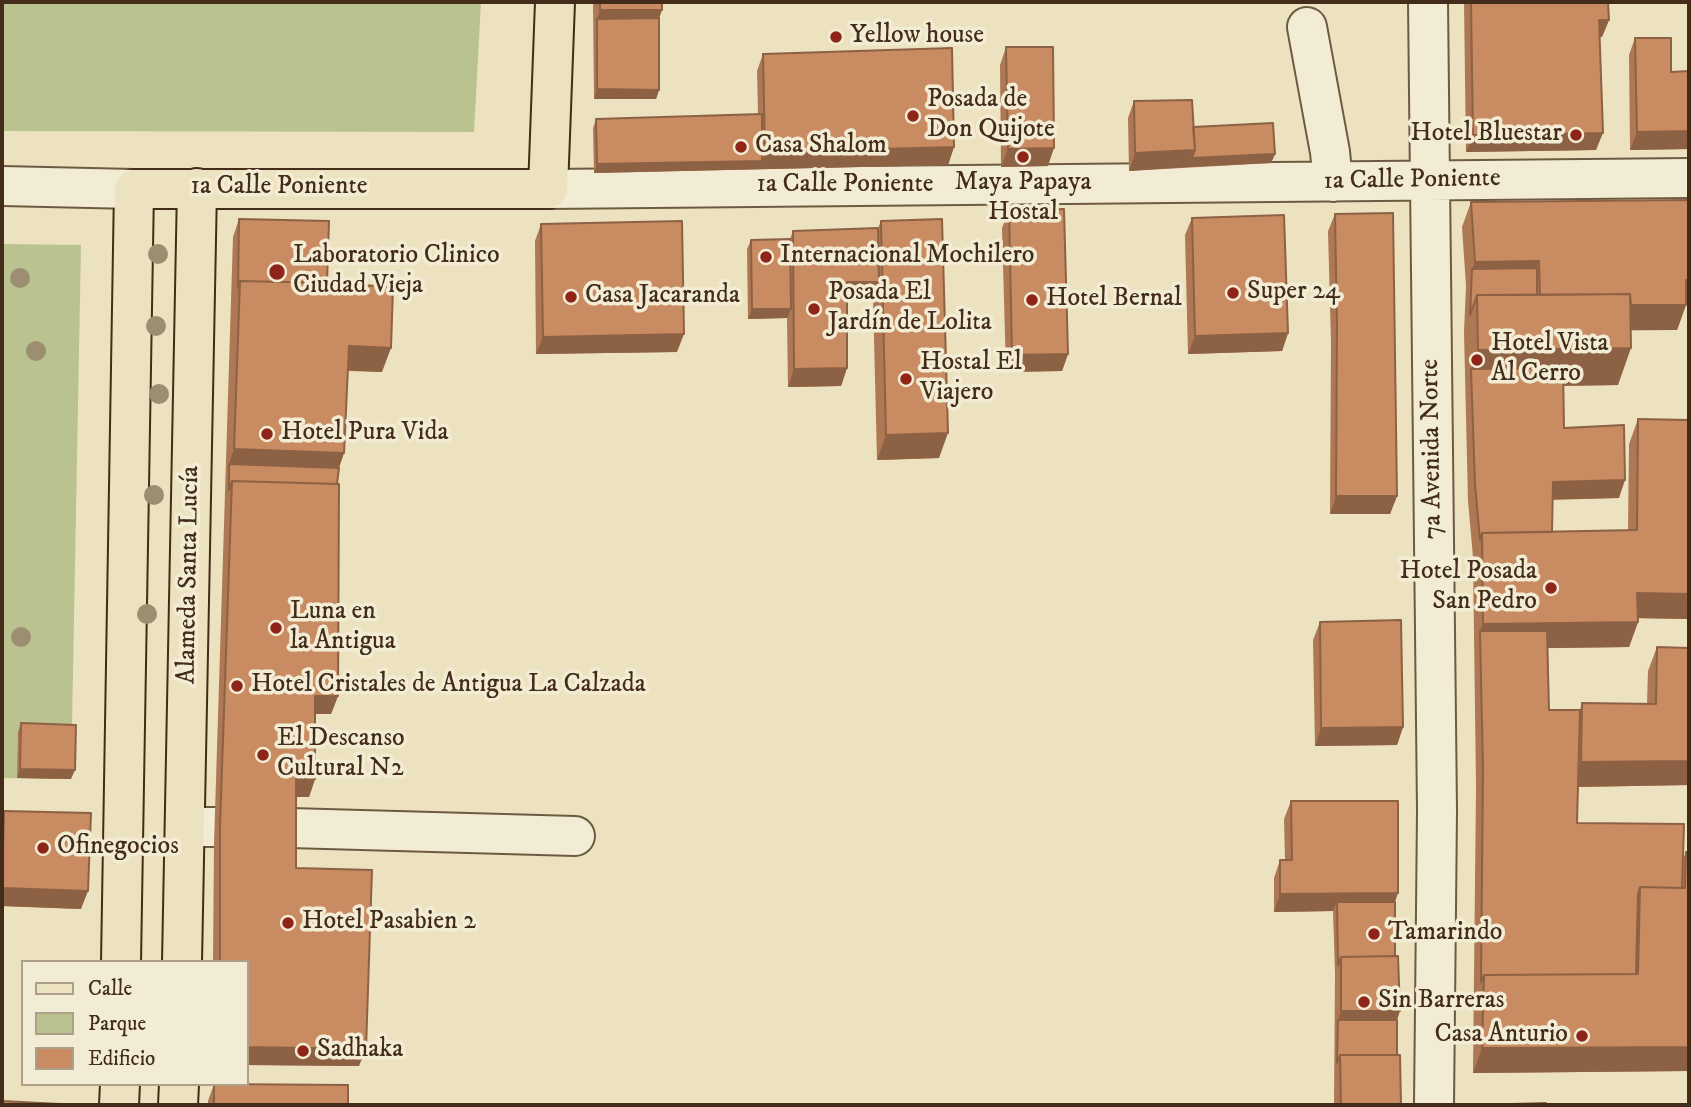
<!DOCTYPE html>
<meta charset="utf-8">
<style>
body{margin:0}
#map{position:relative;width:1691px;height:1107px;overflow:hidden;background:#ece2bf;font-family:"IM FELL DW Pica",serif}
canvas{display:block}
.frame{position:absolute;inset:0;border:4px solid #432c19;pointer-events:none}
.legend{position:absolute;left:21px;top:960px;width:228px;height:126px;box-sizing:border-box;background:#f3ecd5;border:2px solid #ad9f8a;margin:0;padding:9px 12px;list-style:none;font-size:21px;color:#432c19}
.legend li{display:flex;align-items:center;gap:14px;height:35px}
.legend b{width:35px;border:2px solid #ad9f8a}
</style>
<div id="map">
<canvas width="1691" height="1107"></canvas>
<div class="frame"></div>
<ul class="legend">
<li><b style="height:9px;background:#ece2bf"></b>Calle</li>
<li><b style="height:19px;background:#bac390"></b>Parque</li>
<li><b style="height:19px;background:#c98b61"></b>Edificio</li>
</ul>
</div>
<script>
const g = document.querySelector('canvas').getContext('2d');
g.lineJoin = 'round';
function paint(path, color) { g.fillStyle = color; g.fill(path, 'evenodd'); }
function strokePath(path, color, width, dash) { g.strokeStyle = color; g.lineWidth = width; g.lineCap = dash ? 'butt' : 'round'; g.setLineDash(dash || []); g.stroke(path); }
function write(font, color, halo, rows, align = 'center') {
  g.font = font + ' "IM FELL DW Pica",serif'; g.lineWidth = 7; g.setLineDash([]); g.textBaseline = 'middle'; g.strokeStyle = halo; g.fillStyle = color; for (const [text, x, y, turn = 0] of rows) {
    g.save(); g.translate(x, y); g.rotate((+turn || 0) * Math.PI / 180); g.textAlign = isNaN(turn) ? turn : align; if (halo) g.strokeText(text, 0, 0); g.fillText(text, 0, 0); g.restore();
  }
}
paint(new Path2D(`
 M2,2H481L474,132L2,131Z
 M2,244L81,245L71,779L2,778Z`), '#bac390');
const minor = new Path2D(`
 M1428,2L1437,811L1434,1105
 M1307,27L1330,152L1333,182
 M2,186L134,189
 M548,189L1689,178
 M185,827H215
 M290,828L575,836`);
const major = new Path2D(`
 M121,962L134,189H548L555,2
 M182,962L197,188
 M119,1105L120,1084
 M178,1105L179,1084`);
strokePath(minor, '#6d5a42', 42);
strokePath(major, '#432c19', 42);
strokePath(minor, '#f3ecd5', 38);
strokePath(major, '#ece2bf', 38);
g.fillStyle = '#9c8e71';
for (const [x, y] of [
 [158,254],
 [20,278],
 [156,326],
 [36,351],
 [159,394],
 [154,495],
 [147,614],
 [21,637]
]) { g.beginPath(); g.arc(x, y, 10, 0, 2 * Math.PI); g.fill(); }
paint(new Path2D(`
 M593,2H662L659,18V90L656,99H594Z
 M1464,2H1608L1609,20L1602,37H1600L1596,150L1466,152Z
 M1635,38L1671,72L1689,71V149L1630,150L1629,55Z
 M1006,47L1048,166L1001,167L1000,65Z
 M763,54L954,147L948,165L594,173L593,128L596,119L758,114L757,71Z
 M1134,101L1193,127L1275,154L1271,163L1129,171L1128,118Z
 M1689,200V305H1686L1677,330H1631L1618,385L1563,386L1564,428L1619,498L1553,499L1552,532L1628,530L1629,444L1638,419L1689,420V619L1638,618V622L1629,647L1548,648L1549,710H1580L1582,703L1647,704L1648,671L1657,647L1689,785L1578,787L1577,823L1683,859L1686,852H1689V1071L1473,1073L1476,786L1473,557L1468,501L1464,332L1466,286L1462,227L1471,202Z
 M1009,210L1068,354L1062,371L1006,372L1002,228Z
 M1335,214L1397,496L1390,514H1330L1331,343L1328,231Z
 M1192,218L1288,333L1282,351L1188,354L1185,235Z
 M239,219L327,283L382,372L348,371L344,453L339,468L337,484L338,696L331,714H315V779L309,797H296V868L359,1066L247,1065V962H213L214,844L233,237Z
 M881,221L939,458L877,460L873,297L872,299L847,300V368L841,386L788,387L787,318L748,319L747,249L751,240L790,239L793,231L878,228Z
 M541,224L677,352L536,354L535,241Z
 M1320,622L1403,727L1397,745L1315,746L1313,640Z
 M21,723L71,779L17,778L18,732Z
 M1291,801L1395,902L1397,1055L1401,1105H1334L1335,974L1333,911L1274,912V878L1280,860H1285L1284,819Z
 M4,811L81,909L2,906V818Z
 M214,1084L348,1105H208V1101Z`), '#ad7853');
paint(new Path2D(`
 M600,10H662L656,27L597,19Z
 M1599,20H1609L1602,37H1593Z
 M597,89L659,90L656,99H594Z
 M1689,131V149L1630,150L1637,132Z
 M1603,133L1596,150L1466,152L1473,135Z
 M954,147L948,165L594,173L597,164L762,161L765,152Z
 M1054,148L1048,166L1001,167L1008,149Z
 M1195,150L1188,167L1129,171L1135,153Z
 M1275,154L1271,163L1188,167L1192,158Z
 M1539,261L1530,286L1472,269L1475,262Z
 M1686,280H1689V305H1677Z
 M847,282H879L872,299L840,300Z
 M1686,305L1677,330L1531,331L1540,306Z
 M752,309H791L787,318L748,319Z
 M1288,333L1282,351L1188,354L1195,336Z
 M684,334L677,352L536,354L543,337Z
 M349,346L391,348L382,372L340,370Z
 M1631,348L1618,385L1472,387L1471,369L1478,350Z
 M1068,354L1062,371L1006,372L1012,355Z
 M847,368L841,386L788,387L794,369Z
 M948,433L939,458L877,460L886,435Z
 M234,449L344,453L335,478L229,464Z
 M1625,480L1619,498L1547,500L1553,482Z
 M1336,496H1397L1390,514H1330Z
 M1637,593L1689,594V619L1628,618Z
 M1638,622L1629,647L1481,649L1480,631L1483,624Z
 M315,696H338L331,714H309Z
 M1403,727L1397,745L1315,746L1321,728Z
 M1689,761V785L1572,787L1581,762Z
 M20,769L75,770L71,779L17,778Z
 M296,779H315L309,797H290Z
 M2,888L88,891L81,909L2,906Z
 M1398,893L1392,911L1337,902L1333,911L1274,912L1280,894Z
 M1341,1011H1400L1394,1029L1338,1020Z
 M247,1047L366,1049L359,1066L247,1065Z
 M1689,1047V1071L1473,1073L1482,1048Z`), '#8d6144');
const building = new Path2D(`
 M600,2H662V10H600Z
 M1471,2H1608L1609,20H1599L1603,133L1473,135Z
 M659,18V90L597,89V19Z
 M1635,38H1671V72L1689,71V131L1637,132Z
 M1006,47H1053L1054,148L1008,149Z
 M952,48L954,147L765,152L763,54Z
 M1192,100L1195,150L1135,153L1134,101Z
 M762,114V161L597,164L596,119Z
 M1273,123L1275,154L1192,158L1195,150L1193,127Z
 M1689,200V280H1686V305H1631L1630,294L1540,295L1539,261L1475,262L1471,202Z
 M1064,209L1068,354L1012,355L1009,210Z
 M1393,213L1397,496H1336L1337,326L1335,214Z
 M1284,215L1288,333L1195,336L1192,218Z
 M239,219L329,221L327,283L240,281L238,288Z
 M942,219L948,433L886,435L881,221Z
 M682,221L684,334L543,337L541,224Z
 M878,228L879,282H847V368L794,369L793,231Z
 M790,239L791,309H752L751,240Z
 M1537,268V295H1477L1470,315L1472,269Z
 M240,281L329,283L393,287L391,348L349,346L344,453L234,449Z
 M1630,294L1631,348L1478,350L1477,295Z
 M1563,368L1564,428L1624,425L1625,480L1553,482L1552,532L1482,533L1480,540L1475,484L1471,369Z
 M1638,419L1689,420V594L1637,593L1638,622L1483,624L1482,533L1637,530Z
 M229,464L339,468L337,484L232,481L229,490Z
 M232,481L339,484L338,696H315V779H296V868L372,870L366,1049L247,1047V962H220V826Z
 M1401,620L1403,727L1321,728L1320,622Z
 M1480,631H1547L1549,710H1580L1577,823L1684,824L1682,888L1640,887L1638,894L1636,974L1484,975L1481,982L1483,768Z
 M1657,647L1689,648V761L1581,762L1582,703L1656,704Z
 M21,723L76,725L75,770L20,769Z
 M1291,801H1398V893L1280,894V860H1292Z
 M4,811L91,813L88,891L2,888Z
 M1686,852H1689V1047L1482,1048L1484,975L1638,974L1640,887L1685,888Z
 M1337,902H1395V956L1341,957L1338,965Z
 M1398,956L1400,1011H1341V957Z
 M1338,1020H1397V1055H1340L1337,1063Z
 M1340,1055H1400L1401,1105H1341Z
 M214,1084L348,1085V1105H214Z
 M2,1101L60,1104V1105H2Z
 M1546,1103V1105H1478Z`);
paint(building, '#c98b61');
strokePath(building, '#8d6144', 2);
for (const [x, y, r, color] of [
 [836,37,7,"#8f2418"],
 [913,116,7,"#8f2418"],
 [1576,135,7,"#8f2418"],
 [741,147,7,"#8f2418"],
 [1023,157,7,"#8f2418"],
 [766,257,7,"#8f2418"],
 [277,272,9,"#8f2418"],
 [1233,293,7,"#8f2418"],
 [571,297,7,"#8f2418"],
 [1032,300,7,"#8f2418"],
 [814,309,7,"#8f2418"],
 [1477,360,7,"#8f2418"],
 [906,379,7,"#8f2418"],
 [267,434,7,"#8f2418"],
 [1551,588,7,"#8f2418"],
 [276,628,7,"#8f2418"],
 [237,686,7,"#8f2418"],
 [263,755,7,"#8f2418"],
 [43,848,7,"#8f2418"],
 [288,923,7,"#8f2418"],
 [1374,934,7,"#8f2418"],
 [1364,1002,7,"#8f2418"],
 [1582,1036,7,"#8f2418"],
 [303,1051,7,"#8f2418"]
]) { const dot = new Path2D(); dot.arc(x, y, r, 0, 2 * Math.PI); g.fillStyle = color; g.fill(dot); strokePath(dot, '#f3ecd5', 2.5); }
write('26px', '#432c19', '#f3ecd5', [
 ["Yellow house",850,37],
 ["Posada de",927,101],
 ["Don Quijote",927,131],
 ["Hotel Bluestar",1562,135,"right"],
 ["Casa Shalom",755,147],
 ["Maya Papaya",1023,184,"center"],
 ["Hostal",1023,214,"center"],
 ["Laboratorio Clinico",293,257],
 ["Ciudad Vieja",293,287],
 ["Internacional Mochilero",780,257],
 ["Super 24",1247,293],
 ["Posada El",828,294],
 ["Jardín de Lolita",828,324],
 ["Casa Jacaranda",585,297],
 ["Hotel Bernal",1046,300],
 ["Hotel Vista",1491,345],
 ["Al Cerro",1491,375],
 ["Hostal El",920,364],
 ["Viajero",920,394],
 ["Hotel Pura Vida",281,434],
 ["Hotel Posada",1537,573,"right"],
 ["San Pedro",1537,603,"right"],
 ["Luna en",290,613],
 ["la Antigua",290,643],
 ["Hotel Cristales de Antigua La Calzada",251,686],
 ["El Descanso",277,740],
 ["Cultural N2",277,770],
 ["Ofinegocios",57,848],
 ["Hotel Pasabien 2",302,923],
 ["Tamarindo",1388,934],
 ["Sin Barreras",1378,1002],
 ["Casa Anturio",1568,1036,"right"],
 ["Sadhaka",317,1051]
], 'left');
write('26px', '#432c19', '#f3ecd5', [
 ["1a Calle Poniente",1412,181,-1],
 ["1a Calle Poniente",845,186],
 ["1a Calle Poniente",279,188],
 ["7a Avenida Norte",1433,449,-91],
 ["Alameda Santa Lucía",190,575,-89]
]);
</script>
